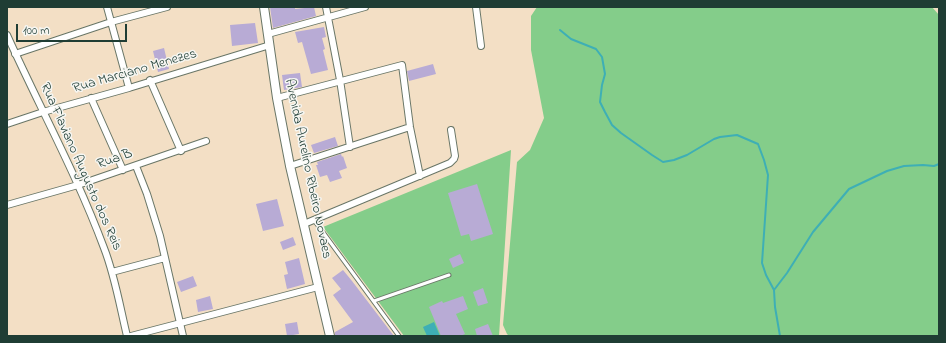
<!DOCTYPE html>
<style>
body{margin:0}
#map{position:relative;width:946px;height:343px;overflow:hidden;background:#f3dfc5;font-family:"Indie Flower",sans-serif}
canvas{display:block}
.frame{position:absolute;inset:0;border:8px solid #1f3d34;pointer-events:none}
.scale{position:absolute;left:16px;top:24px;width:111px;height:18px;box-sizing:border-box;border:2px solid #1f3d34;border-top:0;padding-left:5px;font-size:12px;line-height:14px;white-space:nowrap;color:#1f3d34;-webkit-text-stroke:3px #f6f6f2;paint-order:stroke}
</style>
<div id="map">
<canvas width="946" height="343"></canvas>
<div class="frame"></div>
<div class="scale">100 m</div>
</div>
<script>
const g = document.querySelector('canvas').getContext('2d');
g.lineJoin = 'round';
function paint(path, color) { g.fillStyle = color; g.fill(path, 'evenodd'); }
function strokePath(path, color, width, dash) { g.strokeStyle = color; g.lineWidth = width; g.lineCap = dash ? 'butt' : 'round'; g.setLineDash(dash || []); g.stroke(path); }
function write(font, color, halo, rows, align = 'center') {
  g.font = font + ' "Indie Flower",sans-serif'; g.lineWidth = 3; g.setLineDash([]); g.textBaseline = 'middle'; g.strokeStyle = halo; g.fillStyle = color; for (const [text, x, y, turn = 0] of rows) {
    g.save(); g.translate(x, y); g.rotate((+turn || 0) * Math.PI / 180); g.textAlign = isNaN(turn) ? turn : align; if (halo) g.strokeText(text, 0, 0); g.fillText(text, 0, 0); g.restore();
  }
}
paint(new Path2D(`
 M537,7H932L939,15V335L509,336L507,334L503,325L517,162L530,150L544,118L531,50V16Z
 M511,150L499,336H404L323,227Z`), '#84cd8a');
paint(new Path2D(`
 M434,322L440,336H427L423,327Z`), '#3eafb5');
strokePath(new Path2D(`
 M560,30L571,39L596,49L602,57L605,74L602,85L600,102L605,112L612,125L621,133L652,155L663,162L674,160L687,155L714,139L720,137L737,135L758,144L764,160L768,175L762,263L766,275L774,290
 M780,336L775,307L774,290L787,273L813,232L849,189L887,171L904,166L923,165L934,166L939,164`), '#3eafb5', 2);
paint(new Path2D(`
 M270,7H295V9L314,7L316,16L273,28Z
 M255,23L258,43L232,46L230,25Z
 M324,27L326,37L322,38L325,49L323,50L328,70L311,74L302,42L298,43L295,32Z
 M164,48L169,69L158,72L153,51Z
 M433,64L436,74L409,81L407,71Z
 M300,73L302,87L284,90L282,75Z
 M335,137L338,146L314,153L311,145Z
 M341,154L342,157L343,156L347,168L339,171L342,178L330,182L327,175L320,177L316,165H318L317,162Z
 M477,184L493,234L471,241L469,234L461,236L448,193Z
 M277,199L284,226L263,231L256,204Z
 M293,237L296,245L283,250L280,242Z
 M460,254L464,263L453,268L449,259Z
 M299,258L305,284L287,289L284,275L288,274L285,262Z
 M343,270L352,281L394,336H335V332L353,322L333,295L341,289L332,278Z
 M193,276L197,286L181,292L177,282Z
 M483,288L488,303L478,306L473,292Z
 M210,296L213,309L198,312L196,300Z
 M463,296L468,309L456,314L465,334L460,336H441L429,307L442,301L443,303Z
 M297,322L299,334L287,336L285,324Z
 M488,324L493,336H477L475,329Z`), '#b8abd5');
const service = new Path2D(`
 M314,220L399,336
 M374,301L449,275`);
const minor = new Path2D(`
 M107,7L129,88
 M326,7L340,80L350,147
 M476,7L481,46
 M268,34L365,7
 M7,35C39,106 77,175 104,248C115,276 120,307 127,336
 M15,54L111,22L167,7
 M150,80L181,151
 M91,98L123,170
 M277,98L402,65L410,127L420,176
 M7,124L43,112L129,88L270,45
 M136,166L147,194L160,236L183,336
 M290,166L410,127
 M7,205L78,185L206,141
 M304,224L450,163L454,159L455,156L451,130
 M112,272L165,258
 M131,336L318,287`);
const tertiary = new Path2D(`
 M264,7L277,98L290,166L330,336`);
strokePath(service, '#697667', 5);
strokePath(minor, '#697667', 8);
strokePath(tertiary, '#697667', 10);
strokePath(service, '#fff', 3);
strokePath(minor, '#fff', 6);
strokePath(tertiary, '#fff', 8);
write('14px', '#1f3d34', '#f6f6f2', [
 ["Rua Marciano Menezes",135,72,-16],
 ["Rua B",115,160,-19],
 ["Rua Flaviano Augusto dos Reis",80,167,66],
 ["Avenida Aurelino Ribeiro Novaes",307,169,78]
]);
</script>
